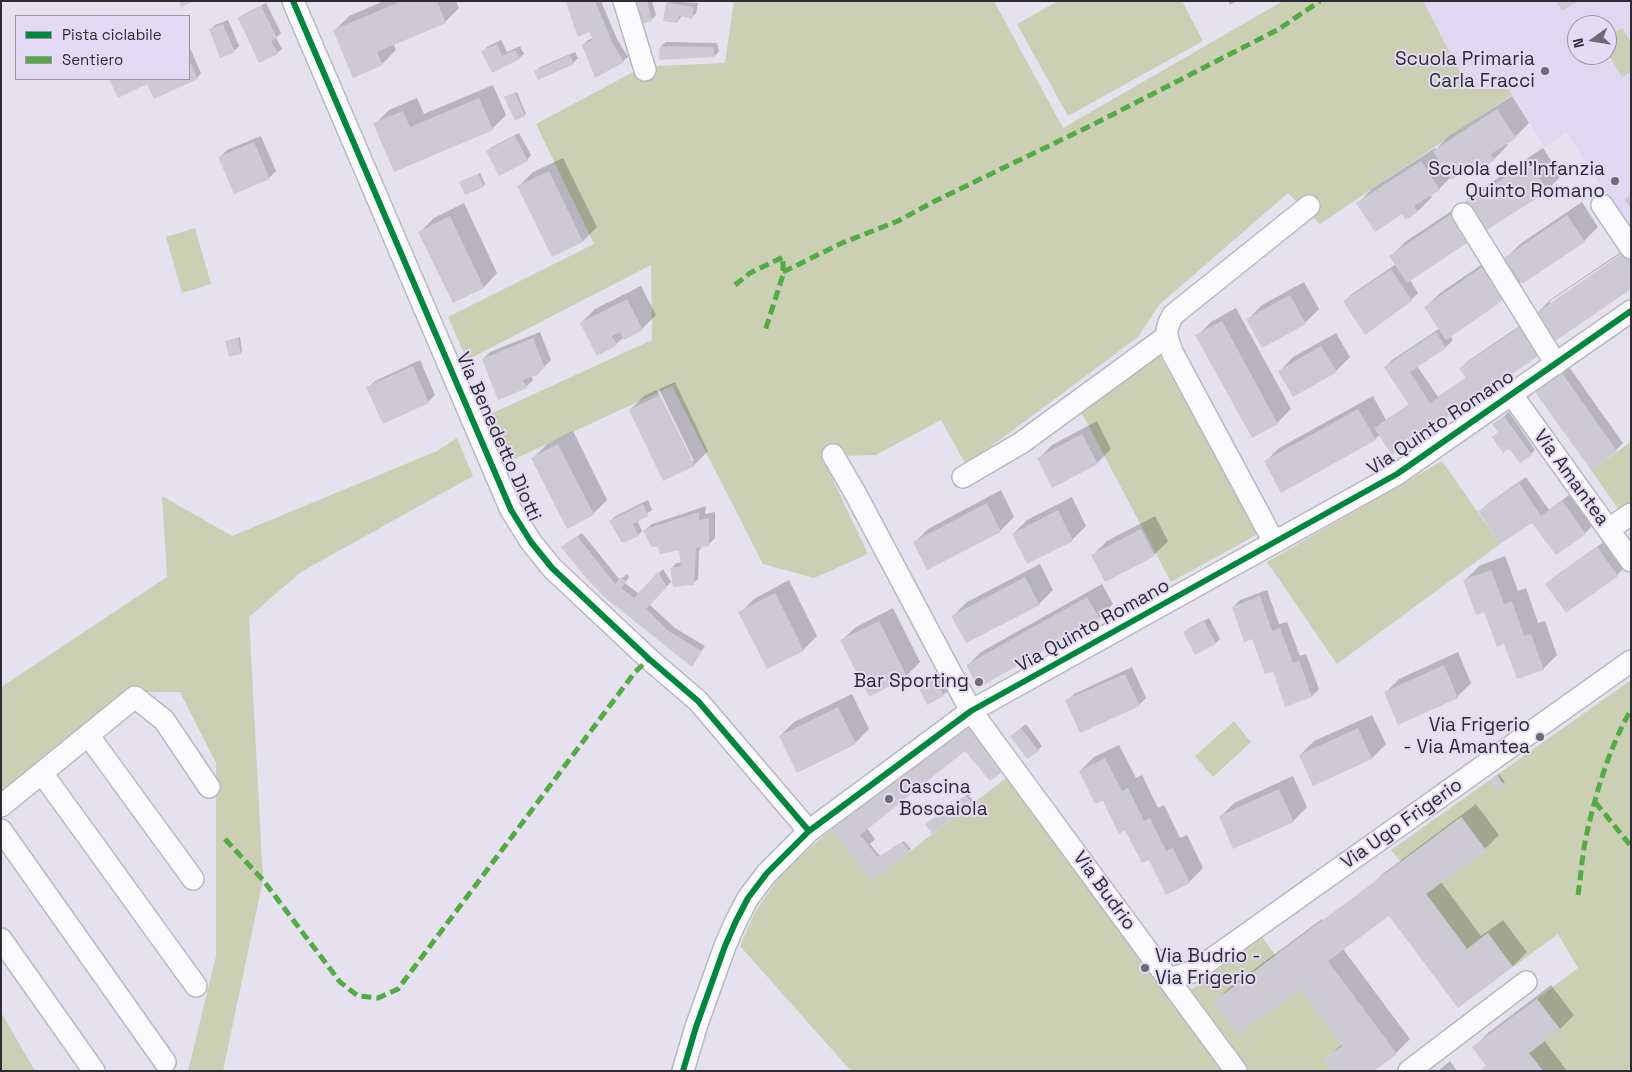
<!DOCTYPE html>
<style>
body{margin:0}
#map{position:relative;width:1632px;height:1072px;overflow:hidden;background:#e5e1ee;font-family:"Space Grotesk",sans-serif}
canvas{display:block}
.frame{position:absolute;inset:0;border:2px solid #2f2b35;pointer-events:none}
.legend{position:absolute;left:15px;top:15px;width:175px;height:65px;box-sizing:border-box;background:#e3dbf4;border:1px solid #9b95a8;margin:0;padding:6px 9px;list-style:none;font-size:15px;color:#2f2b35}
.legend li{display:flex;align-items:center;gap:10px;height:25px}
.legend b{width:25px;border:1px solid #9b95a8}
.north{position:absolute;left:1567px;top:15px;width:50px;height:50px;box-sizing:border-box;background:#e3dbf4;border:1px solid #9b95a8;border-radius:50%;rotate:257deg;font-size:14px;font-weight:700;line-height:20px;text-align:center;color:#2f2b35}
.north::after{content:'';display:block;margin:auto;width:18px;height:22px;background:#6f6b76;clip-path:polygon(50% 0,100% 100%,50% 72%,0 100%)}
</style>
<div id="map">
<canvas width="1632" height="1072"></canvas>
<div class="frame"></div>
<ul class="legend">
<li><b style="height:6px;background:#00873e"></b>Pista ciclabile</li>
<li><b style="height:6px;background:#54ab45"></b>Sentiero</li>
</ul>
<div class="north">N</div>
</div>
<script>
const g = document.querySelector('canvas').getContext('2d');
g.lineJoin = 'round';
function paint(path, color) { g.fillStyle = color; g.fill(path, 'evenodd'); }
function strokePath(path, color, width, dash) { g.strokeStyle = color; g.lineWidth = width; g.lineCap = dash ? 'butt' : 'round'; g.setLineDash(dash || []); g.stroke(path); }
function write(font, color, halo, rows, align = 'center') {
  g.font = font + ' "Space Grotesk",sans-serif'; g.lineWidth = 4; g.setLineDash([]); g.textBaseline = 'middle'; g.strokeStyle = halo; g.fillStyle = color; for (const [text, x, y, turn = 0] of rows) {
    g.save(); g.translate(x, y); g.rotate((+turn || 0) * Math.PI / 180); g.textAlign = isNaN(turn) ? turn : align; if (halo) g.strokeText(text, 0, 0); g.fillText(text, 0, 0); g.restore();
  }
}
paint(new Path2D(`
 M1423,1H1631V231L1566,132L1545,147L1509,89H1469ZM1577,25H1607V55H1577Z`), '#dfd8f0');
paint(new Path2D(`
 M734,1H994L1063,128L1283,1H1423L1469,89H1509L1512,95L1320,224L1288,193L1159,305L1138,337L966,465L941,420L876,455L844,456L826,465L868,554L814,578L763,564L672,386L508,462L486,416L652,340L651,265L467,360L448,317L594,244L536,124L635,71L657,66L725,63Z
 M1058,1H1182L1203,41L1068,116L1017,24Z
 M1622,28L1631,42V72L1622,77L1607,53V37Z
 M195,228L211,284L182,293L166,237Z
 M1159,354L1258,534L1171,582L1080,410Z
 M457,438L473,476L301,572L249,617L263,880L223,1071H188L216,956V763L180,692H134L1,794V687L167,577L162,496L232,536L437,451Z
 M1631,442V527L1591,470Z
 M1442,461L1500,544L1337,664L1267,562Z
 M1631,680V1068L1626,1071H1543L1529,1053L1560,1029L1537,999L1578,968L1558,934L1513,967L1488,933L1467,949L1426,894L1486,850L1462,817L1401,862L1391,850Z
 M1234,721L1251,742L1213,777L1195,756Z
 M1009,776L1222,1071H851L740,946L755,912L785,869L831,830L872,880Z
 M1262,937L1342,1046L1324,1059L1333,1071H1246L1188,992Z
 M1,1012L35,1071H1Z`), '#cbd0b5');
paint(new Path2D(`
 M384,1H456L459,8L445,22L393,43L396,50L382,64L335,30L349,16Z
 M567,1H601L617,39L628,57L623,61L596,77L583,45L588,40L593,38Z
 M632,1H652L656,15L651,20Z
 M669,1L698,3L696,13L692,17L682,16L677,22L668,3Z
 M1228,1H1236L1230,5Z
 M266,3L281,33L276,38L282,49L277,53L239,18L244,14Z
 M228,20L239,46L234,51L210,30L215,25Z
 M501,40L507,52L520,46L524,54L519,58L493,71L483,52L487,47Z
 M666,42L717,43L719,51L715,56L661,46Z
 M189,46L201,73L197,78L155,98L153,81L119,96L110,79H189Z
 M575,52L578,58L573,63L536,72L540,67Z
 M493,85L506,115L492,129L395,171L375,124L389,110L417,98L424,114Z
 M517,92L526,114L524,115L508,96Z
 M1512,96L1529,123L1515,137L1506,143L1508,145L1494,159L1479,161L1451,177L1439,189L1430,195L1432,197L1418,211L1406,219L1402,212L1358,203L1372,189L1435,148L1436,149L1448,137Z
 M519,133L531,155L527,160L487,151L492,147Z
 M261,136L276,171L269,178L220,157L227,150Z
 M1543,148L1561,176L1547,190L1410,280L1418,293L1411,300L1345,301L1352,294L1396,264L1391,256L1405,242L1468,200V201L1480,190Z
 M563,158L597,227L583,241L552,256L519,186L533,172Z
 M480,173L485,184L483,186L460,182Z
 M1582,202L1598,227L1584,241L1522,281L1507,296L1450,336L1453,340L1446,347L1417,366L1438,397L1467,377L1461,368L1468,361L1528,320L1546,347L1380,435L1375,439L1265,462L1279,448L1373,396L1386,420L1410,404L1385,367L1392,360L1440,328L1426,307L1440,293L1500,252L1505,259L1520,244Z
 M464,203L497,273L484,287L453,301L420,232L434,218Z
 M1631,245V287L1536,314L1550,300ZM1629,248L1630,250L1550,304V301Z
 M1304,282L1319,309L1305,323L1248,319L1262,305Z
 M641,286L656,315L642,329L624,338V337L616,344L581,323L595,309Z
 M1236,308L1291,409L1277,423L1197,336L1211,322Z
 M540,332L551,360L538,373L531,375L533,380L526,387L483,359L490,352Z
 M1336,333L1350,357L1336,371H1280L1293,357Z
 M240,337L242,351L241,353L227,341Z
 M420,360L435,395L428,402L383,422L368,388L375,381Z
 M1569,367L1623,443L1616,450L1537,392Z
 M675,382L708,451L694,465L630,410L644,396L657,390L691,461H694L659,389Z
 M1509,412L1535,450L1531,454L1499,432L1494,424Z
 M1097,421L1111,449L1097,463L1038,459L1052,445Z
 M573,431L607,500L593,514L567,527L533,458L547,444Z
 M1526,477L1549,510L1569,495L1592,526L1585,533L1480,512L1486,505Z
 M1001,490L1014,517L1000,531L928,568L914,543L928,529Z
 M1072,497L1086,526L1072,540L1013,534L1027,520Z
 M648,500L652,510L637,520L642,531L638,535L610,522L614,517Z
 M706,506L705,514L715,512V538L708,545L702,546L699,551L698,579L693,583L672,568L676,563L682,562L681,549L659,545L645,530L652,524Z
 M1155,516L1168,541L1154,555H1093L1107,541Z
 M582,533L620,580L627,574L629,577L625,583L639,594L663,569L671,582L649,604L675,628L705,646L692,665L562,547Z
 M1605,541L1624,568L1617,575L1547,584L1554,577Z
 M1505,556L1518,591L1526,588L1538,623L1545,621L1557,655L1543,669L1505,643L1465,580L1479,566Z
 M1040,564L1053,590L1039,604L953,616L967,602Z
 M789,580L817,636L803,650L768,668L740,613L754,599Z
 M1102,584L1113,604L1099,618L967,666L981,652Z
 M1267,590L1279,624L1287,622L1300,656L1306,654L1319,689L1312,696L1286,705L1273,670L1233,607L1240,600Z
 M893,608L920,662L906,676L842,640L856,627Z
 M1209,618L1220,639L1216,643L1185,632L1189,628Z
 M1458,652L1471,683L1457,697L1385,693L1399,679Z
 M1132,667L1146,698L1139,705L1067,701L1074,694Z
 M938,672L948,691L943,695L918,684L923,680Z
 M852,694L869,729L855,743L780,736L794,722Z
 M1372,715L1386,744L1372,758L1300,755L1314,741Z
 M975,720L1009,763L965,749L867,828L875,839L870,844L880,856L904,841L911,849L872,879L840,823Z
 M1026,724L1042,746L1038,750L1016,732Z
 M1119,745L1136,778L1142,775L1158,808L1164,805L1180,838L1187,835L1203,868L1189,882L1149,858L1080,771L1094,757Z
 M1499,774L1505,782L1497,788L1493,778Z
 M1293,776L1307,807L1293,821L1220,817L1234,803Z
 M968,794L974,802L972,803L929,822Z
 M1476,804L1499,835L1485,849L1441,882L1481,936L1503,920L1527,952L1513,966L1458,1007L1389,914L1343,949L1410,1039L1396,1053L1372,1071L1326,1059L1342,1044L1300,987L1215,1002L1229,988L1322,919L1323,921L1371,885L1384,873Z
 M1551,985L1574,1015L1560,1029L1544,1040L1567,1071H1480L1487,1065L1474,1047L1488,1033Z
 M1450,1061L1457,1071H1438Z`), '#0003');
paint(new Path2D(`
 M179,1H195L181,7Z
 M402,1H437L446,23L377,52L383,65L353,78L333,30Z
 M566,1H595L613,44L624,62L595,78L582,45L593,40L589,32L578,37L574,27Z
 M629,1H647L652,21L637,25Z
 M1556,1H1578L1562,11Z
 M666,2L694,7L692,19L679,16L678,23L663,21Z
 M261,6L277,38L271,41L278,54L259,63L238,18Z
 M223,24L235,52L220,58L209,29Z
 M497,44L502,56L515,50L520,59L492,73L481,51Z
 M660,46L713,47L715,57L659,60Z
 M570,55L574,64L538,80L534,71Z
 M189,60L198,79L154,99L147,84L118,98L109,79H189Z
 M515,93L525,116L515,121L504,97Z
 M479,98L493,130L394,172L373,123L403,111L410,127Z
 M1497,109L1516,138L1491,154L1495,160L1482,169L1478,163L1451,180L1433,151Z
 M515,136L528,161L499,176L486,151Z
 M254,142L270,179L234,194L218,157Z
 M1421,161L1440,190L1414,206L1418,212L1406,220L1402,214L1375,232L1356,203Z
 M1529,162L1548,191L1484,232L1465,203Z
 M549,171L583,242L552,257L517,186Z
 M478,174L484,187L465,195L459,182Z
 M1631,195V209L1624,199Z
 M1453,213L1471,240L1407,283L1389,256Z
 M1567,215L1585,242L1522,284L1504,258Z
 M450,216L484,288L453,303L418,232Z
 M1624,252L1631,262V289L1554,342L1535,314Z
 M1485,265L1508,297L1446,340L1424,307Z
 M1391,269L1412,301L1365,335L1343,301Z
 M1290,295L1306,324L1262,348L1246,319Z
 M627,299L643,330L624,340L620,332L612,336L617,345L597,356L580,323Z
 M1222,321L1278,424L1252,438L1195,335Z
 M1521,326L1540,355L1392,455L1374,428L1409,405L1384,367L1436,332L1446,348L1410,372L1430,403L1466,378L1459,368Z
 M238,338L241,354L229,357L225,341Z
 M533,338L545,368L538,371L539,374L523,380L527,388L498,400L482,359Z
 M1321,346L1337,372L1293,397L1278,371Z
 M413,366L429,403L383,424L366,387Z
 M1562,373L1617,451L1591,470L1535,392Z
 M660,395L695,466L663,481L629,410Z
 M1358,409L1376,440L1281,493L1264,461Z
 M1504,416L1532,455L1520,463L1509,449L1503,453L1492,437L1498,432L1492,424Z
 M1082,434L1098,464L1052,488L1037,458Z
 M558,444L594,515L567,529L531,458Z
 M1519,483L1541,516L1562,501L1586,534L1556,555L1532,523L1500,544L1478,511Z
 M987,503L1001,532L927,570L913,542Z
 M643,504L648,516L633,524L639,536L622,543L609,521Z
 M1058,510L1073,541L1027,564L1012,534Z
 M699,512V520L709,518V546L696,548L694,585L673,587L670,568L681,566L679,550L660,554L658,547H651L643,530Z
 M1141,529L1155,556L1105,582L1091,555Z
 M577,536L615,584L621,577L626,582L621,588L634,598L658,572L667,587L646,609L670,632L702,651L692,667L603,596L581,572L561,547Z
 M1597,547L1618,576L1566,613L1545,584Z
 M1491,570L1504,604L1512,601L1524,636L1531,634L1544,670L1517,679L1504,644L1497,647L1484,612L1476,615L1463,580Z
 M1025,577L1040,605L966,643L951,616Z
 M775,593L804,651L767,669L738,612Z
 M1260,596L1272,631L1280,628L1293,663L1299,660L1312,697L1285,707L1273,671L1265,674L1252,639L1244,642L1232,607Z
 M1087,597L1100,619L978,688L966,665Z
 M879,621L907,677L869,697L840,640Z
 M1204,621L1216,644L1195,655L1183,632Z
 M1444,665L1458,698L1398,725L1384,692Z
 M1125,674L1140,706L1080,733L1065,700Z
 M934,675L944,696L927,705L917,684Z
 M838,707L856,744L797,773L779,736Z
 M967,726L1003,771L990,781L965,751L860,835L878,857L902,842L910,851L872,881L831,830Z
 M1021,728L1039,751L1027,759L1010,736Z
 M1358,728L1372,759L1313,786L1299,755Z
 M1105,758L1122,791L1128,788L1144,821L1150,818L1166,851L1173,848L1190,883L1166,895L1149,860L1142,863L1125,830L1119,834L1103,801L1095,804L1079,771Z
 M1497,775L1504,785L1496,790L1490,780Z
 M1279,789L1294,822L1233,849L1219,816Z
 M966,795L973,804L932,834L925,824Z
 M1461,817L1486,850L1426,894L1467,949L1488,933L1513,967L1458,1008L1389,916L1328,961L1397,1054L1374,1071H1333L1324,1059L1342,1046L1300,989L1238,1035L1213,1002Z
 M1537,999L1560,1029L1529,1053L1543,1071H1479L1486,1066L1472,1047Z`), '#cdcad4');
const minor = new Path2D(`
 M293,1L511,510L531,542L552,568L649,659L698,701L809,831
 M624,1L645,70
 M1602,205L1631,248
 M1463,214L1556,364
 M1512,395L1631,561
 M833,455L854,491L971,711L1236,1071
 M963,477L1021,443L1166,337
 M1609,529L1631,514
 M1274,542L1172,352C1166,335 1164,331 1173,315L1309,206
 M88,735L193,879
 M42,773L196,986
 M1,806L135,697L164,720L209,787
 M1,830L165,1062
 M1,939L94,1071
 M1169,979L1195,971L1631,661
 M683,1071L696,1027L725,946L736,921L748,898L767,873L809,831L971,711L1397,474L1631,311
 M1409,1071L1526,982`);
strokePath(minor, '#bbb7c2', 24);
strokePath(minor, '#fbfafc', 21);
strokePath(new Path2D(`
 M783,272L842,243L898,221L933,202L1094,124L1279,29L1320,1
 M735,285L750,273L783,257V275L765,331
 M1595,802L1631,846
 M225,839L263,880L340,982L358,996L378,998L398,989L635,672L649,659
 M1578,895C1581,876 1582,856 1586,837C1595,796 1609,747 1631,710`), '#54ab45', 5, [10, 5]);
strokePath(new Path2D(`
 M293,1L511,510L531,542L552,568L649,659L698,701L809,831
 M683,1071L696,1027L725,946L736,921L748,898L767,873L809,831L971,711L1397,474L1631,311`), '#00873e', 6);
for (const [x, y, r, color] of [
 [1545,71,5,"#6f6b76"],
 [1615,181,5,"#6f6b76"],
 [979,682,5,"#6f6b76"],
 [1540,737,5,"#6f6b76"],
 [889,799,5,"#6f6b76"],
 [1145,968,5,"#6f6b76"]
]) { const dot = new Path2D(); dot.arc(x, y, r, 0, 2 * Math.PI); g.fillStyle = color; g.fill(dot); strokePath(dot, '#e3dbf4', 2); }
write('19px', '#2f2b35', '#e3dbf4', [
 ["Scuola Primaria",1535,60],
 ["Carla Fracci",1535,82],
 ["Scuola dell'Infanzia",1605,170],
 ["Quinto Romano",1605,192],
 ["Bar Sporting",969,682],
 ["Via Frigerio",1530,726],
 ["- Via Amantea",1530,748],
 ["Cascina",899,788,"left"],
 ["Boscaiola",899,810,"left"],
 ["Via Budrio -",1155,957,"left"],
 ["Via Frigerio",1155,979,"left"]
], 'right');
write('19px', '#2f2b35', '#e3dbf4', [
 ["Via Quinto Romano",1441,423,-34],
 ["Via Benedetto Diotti",498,437,66],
 ["Via Amantea",1571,478,54],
 ["Via Quinto Romano",1093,626,-29],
 ["Via Ugo Frigerio",1402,824,-35],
 ["Via Budrio",1104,891,54]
]);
</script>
